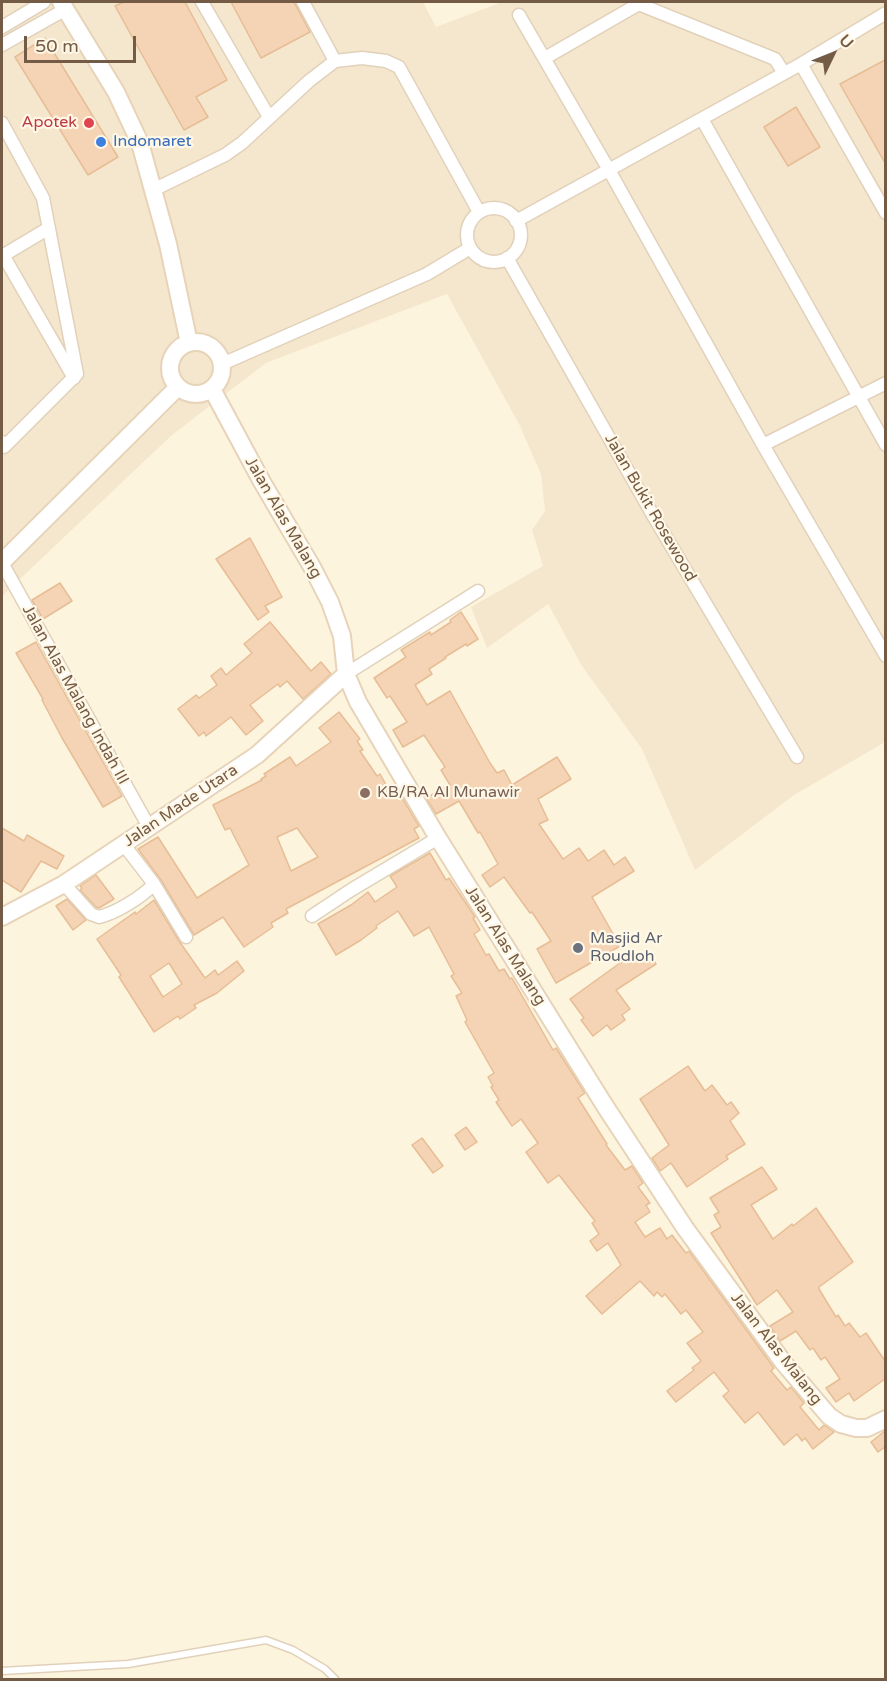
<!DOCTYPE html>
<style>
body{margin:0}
#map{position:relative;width:887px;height:1681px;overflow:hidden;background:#fdf4de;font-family:"Varela Round",sans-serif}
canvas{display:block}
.frame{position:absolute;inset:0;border:3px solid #745b46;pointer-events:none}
.north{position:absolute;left:803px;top:24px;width:60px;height:60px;-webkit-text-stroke:4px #fff8e6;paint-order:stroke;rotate:47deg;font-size:16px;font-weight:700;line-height:24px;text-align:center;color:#745b46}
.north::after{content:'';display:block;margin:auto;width:21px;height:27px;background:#745b46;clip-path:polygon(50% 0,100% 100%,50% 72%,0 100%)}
.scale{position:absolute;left:24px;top:36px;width:112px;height:27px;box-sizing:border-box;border:3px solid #745b46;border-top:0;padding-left:8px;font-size:18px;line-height:21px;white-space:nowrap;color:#745b46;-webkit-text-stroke:4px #fff8e6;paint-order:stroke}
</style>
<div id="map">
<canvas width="887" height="1681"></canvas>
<div class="frame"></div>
<div class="north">U</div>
<div class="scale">50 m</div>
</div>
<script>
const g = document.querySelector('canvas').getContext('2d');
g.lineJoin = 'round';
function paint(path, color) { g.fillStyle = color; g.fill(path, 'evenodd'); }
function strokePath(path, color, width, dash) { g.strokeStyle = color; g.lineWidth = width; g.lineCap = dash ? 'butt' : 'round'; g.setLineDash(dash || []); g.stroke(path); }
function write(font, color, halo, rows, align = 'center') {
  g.font = font + ' "Varela Round",sans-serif'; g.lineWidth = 4.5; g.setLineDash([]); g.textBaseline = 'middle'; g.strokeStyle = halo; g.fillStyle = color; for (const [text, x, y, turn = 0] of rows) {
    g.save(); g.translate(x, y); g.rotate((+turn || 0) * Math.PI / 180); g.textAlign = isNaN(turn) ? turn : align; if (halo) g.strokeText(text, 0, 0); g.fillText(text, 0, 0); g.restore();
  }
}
paint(new Path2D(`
 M2,2H423L436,27L502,2H885V742L794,795L695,870L642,749L582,666L548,604L487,648L471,607L543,566L532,530L545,511L541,474L519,424L447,294L266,363L172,435L2,596Z`), '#f5e7cd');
const building = new Path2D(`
 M124,2H185L227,80L196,97L208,117L184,130L115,6Z
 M231,2H294L310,32L261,58Z
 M45,38L118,157L88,175L15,57Z
 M885,60V163L840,84Z
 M796,107L820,147L788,166L764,127Z
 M250,538L282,597L265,606L269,612L258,620L216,559Z
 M60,583L72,601L43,619L32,600Z
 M461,612L478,639L467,646L466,644L445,657L446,658L429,669L432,674L415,685L427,705L450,691L490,763L497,773L504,770L512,785L557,757L571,779L538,799L548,820L539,824L563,859L579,848L588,861L604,850L614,865L625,857L634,871L592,897L620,946L556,983L537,949L551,941L532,912L530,913L504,877L490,887L482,875L498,864L480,832L478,833L459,801L436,814L426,798L450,785L441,770L445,767L424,735L403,747L393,730L407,722L390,696L387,698L374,678L406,657L401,650L430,632L431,635L451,622L450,620Z
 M270,622L311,671L321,662L331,674L303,699L287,681L280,687L278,684L250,705L263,721L246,735L231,717L206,736L204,732L199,736L178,709L196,695L199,698L217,685L211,676L221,668L226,675L252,653L244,644Z
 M36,642L122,796L103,807L62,738L42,700L43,699L16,653Z
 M339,712L360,739L357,741L363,750L360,751L377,776L380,774L389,790L395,786L419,826L414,829L419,838L286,909L288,913L271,923L273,927L244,947L223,917L194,935L161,880L138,849L158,837L197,898L249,865L230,828L225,830L213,805L262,780L261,779L266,776L264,774L290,757L296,766L331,742L319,728ZM297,828L318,857L291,871L277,837Z
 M2,828L24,841L27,835L64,856L57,869L41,861L21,892L2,880Z
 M430,853L446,880L449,878L475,917L473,918L480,930L474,934L486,955L489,954L499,971L504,969L510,979L512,978L553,1050L556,1048L585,1093L578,1098L607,1144L606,1145L625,1170L632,1166L643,1183L638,1187L650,1203L646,1205L650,1212L635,1222L645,1237L660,1228L667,1239L672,1235L686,1253L689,1251L774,1368L771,1371L787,1390L791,1387L804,1403L800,1407L819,1430L824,1425L834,1432L813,1449L805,1438L802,1441L797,1434L784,1445L758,1412L745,1423L723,1396L729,1391L714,1372L676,1402L667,1391L694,1370L692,1368L701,1361L687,1343L703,1332L686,1310L681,1314L665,1294L662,1297L657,1292L654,1296L640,1281L602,1314L586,1296L621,1265L608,1243L597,1251L590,1241L599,1234L592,1223L595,1221L559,1175L548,1183L526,1152L538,1143L521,1119L512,1126L496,1102L499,1100L491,1087L493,1086L488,1077L494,1073L465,1022L467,1020L456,996L462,993L451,976L454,974L429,927L414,936L398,911L376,926L377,928L361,940L336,955L318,924L351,905L368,892L375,902L397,887L390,876Z
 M96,875L114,899L99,908L96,907L80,890L82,888L80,886Z
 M67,899L86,920L73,930L56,906Z
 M154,900L179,941L205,978L215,970L218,975L237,961L244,971L217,993L194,1005L196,1008L180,1019L178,1016L154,1032L119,977L121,975L97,939L135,912L136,914ZM169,963L182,984L163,997L150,976Z
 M648,951L656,964L616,990L630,1009L622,1015L625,1020L611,1030L607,1025L593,1036L581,1020L584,1018L570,999L627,958L630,963Z
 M688,1066L705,1091L712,1085L727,1105L731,1102L739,1113L730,1121L745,1144L726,1156L728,1159L687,1187L671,1163L660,1171L652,1158L669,1145L640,1099Z
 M466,1127L477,1142L465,1150L455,1135Z
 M422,1138L443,1166L433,1173L412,1145Z
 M762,1167L777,1189L751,1205L773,1239L792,1224L793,1226L816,1208L853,1262L819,1287V1289L836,1317L838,1315L845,1326L849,1323L860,1337L866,1333L885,1361V1379L854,1401L849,1393L836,1402L826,1388L840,1379L825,1357L821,1360L813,1348L810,1350L796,1331L780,1341L770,1326L793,1312L777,1290L757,1305L711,1233L721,1227L714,1215L719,1212L710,1198Z
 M885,1431V1447L878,1452L871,1442Z`);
paint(building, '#f4d4b5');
strokePath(building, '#e7bd95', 1.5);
const lane = new Path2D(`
 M2,1671L128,1664L266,1640L293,1650L325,1669L336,1680`);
const street = new Path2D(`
 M202,2L269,117
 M303,2L335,61
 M519,15L609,170L763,445L886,656
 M2,27L44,2
 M2,45L66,9
 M545,58L637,5H641L775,59L784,73
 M801,64L886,213
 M702,119L886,445
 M2,123L43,198L77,374L4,447L2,442
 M153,190L225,155L242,143L309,81L335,61L362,58L386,61L399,67L479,212
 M467 235a27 27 0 1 1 54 0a27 27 0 1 1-54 0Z
 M516,221L801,64L886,13
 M3,255L74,378
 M2,256L49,228
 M507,258L654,517L797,757
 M222,364L427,274L470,248
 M763,445L886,383
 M2,563L149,827
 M346,674L478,591
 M124,845L154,884L186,937
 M64,884L91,914L99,917C116,913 142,897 154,884
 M312,916L351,890L438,838`);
const secondary = new Path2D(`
 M61,2L116,92L140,143L168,244L189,343
 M170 368a26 26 0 1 1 52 0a26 26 0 1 1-52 0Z
 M212,389L262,482L312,567L330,602L342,636L346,674L358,702L438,838L605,1106L685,1228L783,1362L829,1416L841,1424L856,1428H867L886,1419
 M2,562L178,387
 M2,917L64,884L257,755L346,674`);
strokePath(lane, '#e1d1ba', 9);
strokePath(street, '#e1d1ba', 15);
strokePath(secondary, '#e7d3b8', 20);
strokePath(lane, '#fff', 6);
strokePath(street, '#fff', 12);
strokePath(secondary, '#fff', 16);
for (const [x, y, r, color] of [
 [89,123,6,"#e0444e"],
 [101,142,6,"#3f7fe0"],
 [365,793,6,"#8d6e63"],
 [578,948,6,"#6b7280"]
]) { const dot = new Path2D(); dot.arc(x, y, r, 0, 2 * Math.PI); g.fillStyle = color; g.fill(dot); strokePath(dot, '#fff8e6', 2); }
write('16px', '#be3a42', '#fff8e6', [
 ["Apotek",77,123]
], 'right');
write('16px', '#366cbe', '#fff8e6', [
 ["Indomaret",113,142]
], 'left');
write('16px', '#745b46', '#fff8e6', [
 ["Jalan Bukit Rosewood",650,508,60],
 ["Jalan Alas Malang",283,518,60],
 ["Jalan Alas Malang Indah III",75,695,61],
 ["Jalan Made Utara",181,806,-34],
 ["Jalan Alas Malang",505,946,58],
 ["Jalan Alas Malang",776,1349,52]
]);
write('16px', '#785e54', '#fff8e6', [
 ["KB/RA Al Munawir",377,793]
], 'left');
write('16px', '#5b616d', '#fff8e6', [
 ["Masjid Ar",590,939],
 ["Roudloh",590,957]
], 'left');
</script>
